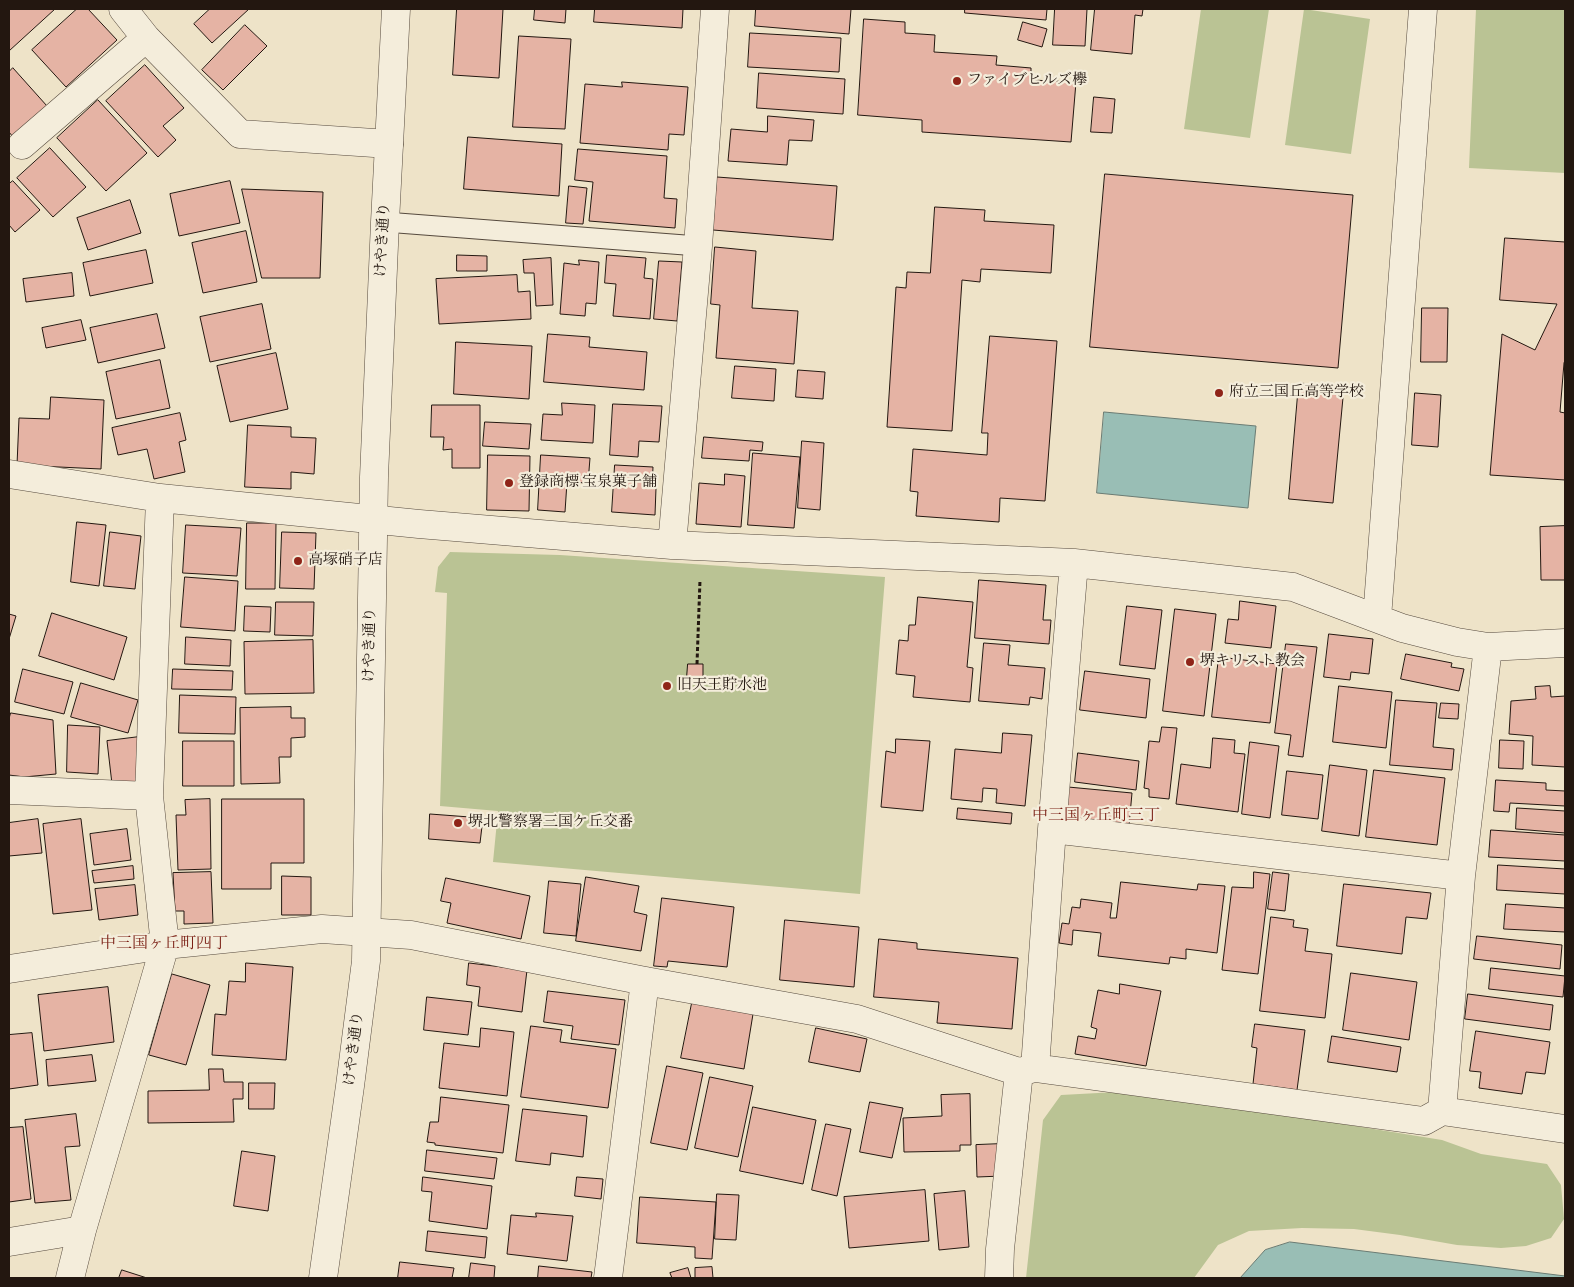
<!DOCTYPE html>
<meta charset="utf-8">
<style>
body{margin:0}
#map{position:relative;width:1574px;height:1287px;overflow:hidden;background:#eee3c8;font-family:Vollkorn,serif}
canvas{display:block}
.frame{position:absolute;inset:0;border:10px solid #231710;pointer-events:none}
</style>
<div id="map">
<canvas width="1574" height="1287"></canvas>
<div class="frame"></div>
</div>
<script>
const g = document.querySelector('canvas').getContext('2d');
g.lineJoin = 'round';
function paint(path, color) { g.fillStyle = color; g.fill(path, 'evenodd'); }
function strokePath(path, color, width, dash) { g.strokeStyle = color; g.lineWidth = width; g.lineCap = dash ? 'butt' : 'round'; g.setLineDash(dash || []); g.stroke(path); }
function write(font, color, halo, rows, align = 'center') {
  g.font = font + ' Vollkorn,"Noto Serif JP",serif'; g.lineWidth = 4.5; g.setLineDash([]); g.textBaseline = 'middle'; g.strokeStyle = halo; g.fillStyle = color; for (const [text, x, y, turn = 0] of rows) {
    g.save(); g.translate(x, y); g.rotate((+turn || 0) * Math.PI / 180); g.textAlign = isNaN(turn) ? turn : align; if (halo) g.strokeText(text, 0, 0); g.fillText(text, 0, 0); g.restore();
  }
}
paint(new Path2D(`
 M1201,9H1269L1250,138L1184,129Z
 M1304,9L1370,19L1351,154L1285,145Z
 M1476,9H1565V173L1469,168Z
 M450,552L560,555L885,577L860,894L493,862L498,811L440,806L447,593L435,592L438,567Z
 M1117,1092L1163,1095L1442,1140L1481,1154L1547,1164L1561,1185L1564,1219L1551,1238L1526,1246L1501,1248L1457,1245L1400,1235L1354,1229L1302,1228L1249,1231L1218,1245L1194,1278H1026L1043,1120L1061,1095Z`), '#bac394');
const water = new Path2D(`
 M1104,412L1256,426L1248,508L1097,493Z
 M1290,1242L1565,1276V1278H1240L1265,1250Z`);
paint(water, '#99beb5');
strokePath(water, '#6a7b73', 1);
const building = new Path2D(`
 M9,9H55L9,51Z
 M77,9H88L117,40L66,87L32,50Z
 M210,9H249L212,43L194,24Z
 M457,9H503L499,78L453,75Z
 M535,9H566L565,23L534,20Z
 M595,9H683L682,28L594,22Z
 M756,9H851L849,34L755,26Z
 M965,9H1047L1046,20L965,13Z
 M1055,9H1087L1085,46L1053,45Z
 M1095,9H1143L1142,16L1135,15L1132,54L1091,50Z
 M864,19L905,22V33L935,35L934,52L997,56L996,65L1031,68V80L1076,82L1071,142L922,132V120L858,115Z
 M1023,22L1047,29L1042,47L1018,40Z
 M245,25L267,46L223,90L202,70Z
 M750,33L841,38L839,72L748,67Z
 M519,36L571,39L565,129L513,127Z
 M145,65L184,108L163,126L176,140L158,157L106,101Z
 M13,68L47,106L13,137L9,132V72Z
 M759,73L845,79L843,114L757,108Z
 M622,82L688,87L684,135L669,134L668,150L580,143L585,84L622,87Z
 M1094,97L1115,99L1112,133L1091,132Z
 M98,100L147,153L106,191L57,138Z
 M768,116L814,120L812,141L789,140L787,165L728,161L731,129L767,132Z
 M468,137L562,144L559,196L464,189Z
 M50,148L86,187L53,217L17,178Z
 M578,149L667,156L664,198L677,199L675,228L589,221L593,182L575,180Z
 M1105,174L1353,195L1338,368L1090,347Z
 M717,177L837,186L833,240L713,230Z
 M13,181L40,210L15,232L9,225V184Z
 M230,181L240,223L179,236L170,194Z
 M569,186L587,188L583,224L566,223Z
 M242,189L323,192L320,278H262Z
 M130,200L141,233L88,250L77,218Z
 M935,207L985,210L984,221L1054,225L1051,273L981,269L980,282L962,280L952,431L887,427L896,287L906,288L907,272L930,273Z
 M246,231L257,282L203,293L192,243Z
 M1505,238L1565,242V360L1564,363L1560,412L1565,413V480L1490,475L1502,334L1535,350L1557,304L1500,300Z
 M715,247L756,251L752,308L798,311L794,364L716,358L720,305L711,304Z
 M146,250L153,283L90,296L83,263Z
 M457,255L487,256V271H457Z
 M607,255L646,258L644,278L653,279L650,319L613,316L616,284L605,283Z
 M551,258L553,305L536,306L534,273H524L523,260Z
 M579,260L599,262L596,304L586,303L585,316L560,314L564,263L579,265Z
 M659,261L682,262L677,321L654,319Z
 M72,273L74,296L26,302L23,279Z
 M517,275L518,292L530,291L531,319L439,324L436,279Z
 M262,304L271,349L210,362L200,317Z
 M1422,308H1448L1447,362H1421Z
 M157,314L165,348L98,363L90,328Z
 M81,320L86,340L46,348L42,328Z
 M548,334L590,337L589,347L647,352L644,390L544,382Z
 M990,336L1057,341L1045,501L1000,498L999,522L916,516L918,492L910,491L913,449L987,455L988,433H982Z
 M456,342L532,346L529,399L454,394Z
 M276,353L288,409L230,422L217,366Z
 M160,360L170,408L116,419L106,372Z
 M735,366L776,369L774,401L732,398Z
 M798,370L825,372L823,399L796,397Z
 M1299,383L1344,387L1333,503L1289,499Z
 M1415,393L1441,395L1438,447L1412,445Z
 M51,397L104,400L101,469L17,465L19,418L49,419Z
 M562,403L595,405L593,443L541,440L543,414L562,415Z
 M613,404L662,406L659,442L639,441L638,457L610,455Z
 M432,405H480V468H452V449L443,450L444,437H431Z
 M180,413L186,440L179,442L185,472L154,479L147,449L118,455L112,428Z
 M485,422L531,424L529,449L483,446Z
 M248,425L291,427V437L316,438L314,474L291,472V489L245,487Z
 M704,437L763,442L762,451L750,450L749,461L702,458Z
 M802,441L824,443L820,510L798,508Z
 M753,453L800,457L794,528L748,525Z
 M488,455L530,456L529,511L487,510Z
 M541,455L590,458L588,483L567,482L565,512L538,510Z
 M615,465L653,467L652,488H656L655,515L612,512Z
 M725,474L745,476L741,527L696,524L699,483L724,485Z
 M77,522L106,525L99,586L71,582Z
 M247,523H276L275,589H246Z
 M186,525L241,528L237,576L183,573Z
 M1565,526V580H1541L1540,527Z
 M110,532L141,536L135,589L104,586Z
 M282,532L316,533L314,589L280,588Z
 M185,577L238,581L235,631L181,627Z
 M979,580L1046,585L1043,620H1051L1049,644L975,638Z
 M918,597L973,602L967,667L973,668L970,702L913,697L915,676L896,674L899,640L908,641L909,625H915Z
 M1240,601L1276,606L1271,648L1225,643L1228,619L1238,620Z
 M276,602H314L313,636L275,635Z
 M245,606L271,607L270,632L244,631Z
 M1127,606L1162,610L1155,669L1120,665Z
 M1175,609L1216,614L1204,716L1163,711Z
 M52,613L127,637L114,680L39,656Z
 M9,614L16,616L9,639Z
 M1329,634L1373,639L1369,674L1351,672L1350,680L1324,677Z
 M186,637L231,640L230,666L185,664Z
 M313,640L314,693L245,694L244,642Z
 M984,643L1010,645L1008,665L1045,668L1042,699L1030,697L1029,705L979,701Z
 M1286,644L1317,647L1303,757L1288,755L1291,735L1275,733Z
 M1406,654L1452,663L1451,667L1464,669L1459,691L1401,679Z
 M1219,657L1277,664L1270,723L1212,717Z
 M688,664H703V677H687Z
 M23,669L73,682L64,714L15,702Z
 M173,669L233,671L232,690L172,689Z
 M1085,671L1150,679L1146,718L1080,710Z
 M81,683L138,700L128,733L71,717Z
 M1339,686L1392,692L1386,748L1333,742Z
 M1550,686L1551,697L1565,696V767L1532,765L1533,736L1509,734L1511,701L1536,699L1535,687Z
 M180,695L236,697L235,734L179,733Z
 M1396,700L1437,703L1433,747L1454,749L1452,770L1390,765Z
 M1441,703L1459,704L1458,719L1439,718Z
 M291,707V718H305V737L291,738V757H279L280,783L241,784L240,708Z
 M11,713L53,720L56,774L24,777L9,775V719Z
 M68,725L100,727L98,774L67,772Z
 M1162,727L1177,728L1169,799L1149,797V789L1144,788L1149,741L1159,742Z
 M1003,733L1032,735L1025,806L996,803L997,789L983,788L982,802L951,799L955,749L1001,753Z
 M139,737L144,781L112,784L107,741Z
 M1213,738L1235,740L1234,753L1245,754L1238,812L1176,804L1181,764L1210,768Z
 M896,739L930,741L923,811L881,807L886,751L895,753Z
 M1500,740L1524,741L1523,769L1499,768Z
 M183,741H234V786H183Z
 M1250,742L1279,746L1270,818L1242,814Z
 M1078,753L1139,761L1136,790L1075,782Z
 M1330,765L1367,770L1359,836L1322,831Z
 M1374,770L1445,778L1437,845L1366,837Z
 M1287,771L1323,775L1318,819L1282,815Z
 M1496,780L1546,783V790L1565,791V806L1510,803L1509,812L1494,811Z
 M1068,787L1132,793L1129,826L1079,821L1067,805Z
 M210,799L211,869L178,870L176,815H186L185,800Z
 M222,799H304V863H271V889H222Z
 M958,808L1012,813L1011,824L957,819Z
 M1517,808L1565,811V833L1516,829Z
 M430,814L483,818L480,843L429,839Z
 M38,819L42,853L9,856V823Z
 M81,819L92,910L53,914L43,824Z
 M127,829L131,860L94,865L90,834Z
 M1491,830L1565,835V861L1489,857Z
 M1498,865L1565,869V894L1497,890Z
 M133,866L134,879L94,883L92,871Z
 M211,872L213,923L184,924V911H175L173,873Z
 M1254,872L1270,874L1258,974L1222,970L1232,887L1253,888Z
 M1273,872L1289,874L1285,911L1268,909Z
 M282,876L311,877V915H282Z
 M586,877L639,886L634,912L647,915L641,951L576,941Z
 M446,878L530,896L521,939L447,923L451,903L441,901Z
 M549,881L581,884L576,936L544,933Z
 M1121,882L1197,890L1198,884L1225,886L1217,953L1186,949V959L1170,957L1169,964L1098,956L1101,933L1073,930L1072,945L1059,943L1062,923L1069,924L1072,907L1080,908L1081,899L1112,903L1110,918H1116Z
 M1344,884L1431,893L1427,919L1406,917L1402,954L1337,946Z
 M135,885L138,915L99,920L95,889Z
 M662,898L734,907L727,967L668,961L667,967L654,966Z
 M1506,904L1565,908V932L1504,929Z
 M1271,917L1294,920L1293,927L1308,929L1305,951L1332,954L1325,1018L1260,1011Z
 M785,920L859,927L854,987L780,980Z
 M1477,936L1562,945L1560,969L1474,959Z
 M879,939L917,943V949L1018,958L1012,1029L937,1023L939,1002L874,997Z
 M246,963L293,967L286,1060L212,1055L215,1014L226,1015L229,981L245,982Z
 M469,963L527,970L522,1012L478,1006L480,987L467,985Z
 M1491,968L1565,976L1563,997L1489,989Z
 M1351,973L1417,982L1409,1040L1343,1030Z
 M172,974L210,985L186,1065L149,1055Z
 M1120,984L1161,991L1146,1066L1075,1054L1078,1036L1095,1039L1097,1029L1091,1027L1098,990L1119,994Z
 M108,987L114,1042L44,1051L38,995Z
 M548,991L625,1000L619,1045L571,1039L573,1026L544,1022Z
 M1468,994L1553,1005L1550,1030L1465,1019Z
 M427,997L472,1002L468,1035L424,1030Z
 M692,1003L753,1014L744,1069L681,1058Z
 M1255,1024L1305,1030L1297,1090L1253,1084L1257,1048L1252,1047Z
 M531,1026L562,1030L560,1042L616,1049L608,1108L521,1097Z
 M481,1028L514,1032L507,1096L439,1088L444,1043L479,1047Z
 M816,1028L867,1039L860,1072L809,1062Z
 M1476,1031L1550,1042L1545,1074L1526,1072L1522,1094L1479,1088L1481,1072L1470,1071Z
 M32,1033L38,1085L9,1089V1035Z
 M1332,1036L1401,1047L1397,1072L1328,1062Z
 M92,1055L96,1081L48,1086L46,1060Z
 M667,1066L703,1073L687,1150L651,1143Z
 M209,1069H223L224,1082H243V1099H233L234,1122L148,1123V1091L209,1090Z
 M710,1077L753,1086L738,1157L695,1148Z
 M249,1083H275L274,1109H249Z
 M970,1094L971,1145H960V1151L904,1152L903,1118L942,1116L941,1095Z
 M441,1097L509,1105L503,1153L435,1145V1143L427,1142L430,1122H438Z
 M870,1102L903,1108L892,1158L860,1152Z
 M753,1107L816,1120L803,1184L740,1171Z
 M523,1109L587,1116L583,1157L551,1153L550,1165L516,1161Z
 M76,1114L80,1146L65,1147L71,1200L35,1203L25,1120Z
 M826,1124L851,1129L837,1196L812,1190Z
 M23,1127L31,1199L9,1202V1128Z
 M1001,1144L1002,1176L977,1177L976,1145Z
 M427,1150L497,1158L494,1179L425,1171Z
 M242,1151L275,1156L268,1211L234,1206Z
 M423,1177L492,1186L487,1229L429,1221L432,1192L422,1191Z
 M577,1177L603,1179L601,1199L575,1196Z
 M925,1190L929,1241L849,1248L844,1197Z
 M965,1191L969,1247L939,1250L934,1194Z
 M717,1194L739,1195L736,1240L715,1239Z
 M640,1197L716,1202L712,1259L695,1258V1247L637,1243Z
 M536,1213L573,1216L567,1261L507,1254L511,1215L536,1217Z
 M428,1231L487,1237L485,1258L426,1251Z
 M400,1262L454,1268L452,1278H398Z
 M471,1263L495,1266L494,1278H469Z
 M539,1266L592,1272L591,1278H538Z
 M712,1267L713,1278H695V1268Z
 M688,1268L691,1278H672L670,1273Z
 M122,1270L147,1278H119Z`);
paint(building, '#e5b3a4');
strokePath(building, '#231710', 1);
const service = new Path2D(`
 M385,222L698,246`);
const minor = new Path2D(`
 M123,9L146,38L240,134L389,144
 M22,145L146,38
 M9,474L160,498L419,524L672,545L1074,563L1293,587L1402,628L1457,642L1488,647L1565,643
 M672,545L698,246L715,9
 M1377,618L1423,9
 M9,790L149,796
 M1052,829L1461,876
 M9,969L165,945L322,929L411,935L645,981L857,1019L1019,1072
 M1035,1068L1052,829L1074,563
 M1442,1111L1461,876L1488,647
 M9,1242L82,1230
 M70,1278L82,1230L165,945L149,796L160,498
 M608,1278L645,981
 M999,1278L1000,1249L1019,1072L1035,1068L1424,1121L1442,1111L1565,1129`);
const tertiary = new Path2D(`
 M323,1278L350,1086L366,961L374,477L385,222L396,9`);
strokePath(service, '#564a3e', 21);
strokePath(minor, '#564a3e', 29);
strokePath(tertiary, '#564a3e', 29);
strokePath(new Path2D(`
 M697,664L700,580`), '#231710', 3, [4, 2.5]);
strokePath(service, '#f4eddb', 19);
strokePath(minor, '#f4eddb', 28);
strokePath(tertiary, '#f4eddb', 28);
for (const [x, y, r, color] of [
 [957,81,5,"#8f2418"],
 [1219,393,5,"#8f2418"],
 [509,483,5,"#8f2418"],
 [298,561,5,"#8f2418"],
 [1190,662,5,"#8f2418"],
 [667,686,5,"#8f2418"],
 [458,823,5,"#8f2418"]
]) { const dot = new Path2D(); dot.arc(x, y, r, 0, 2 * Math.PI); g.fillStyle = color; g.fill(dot); strokePath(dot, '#f4eddb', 2); }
write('15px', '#231710', '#f4eddb', [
 ["ファイブヒルズ欅",967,81],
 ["府立三国丘高等学校",1229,393],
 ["登録商標 宝泉菓子舗",519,483],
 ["高塚硝子店",308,561],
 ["堺キリスト教会",1200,662],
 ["旧天王貯水池",677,686],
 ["堺北警察署三国ケ丘交番",468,823]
], 'left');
write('15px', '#231710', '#f4eddb', [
 ["けやき通り",384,240,-87],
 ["けやき通り",371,645,-89],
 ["けやき通り",355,1049,-83]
]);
write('16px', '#7a1f14', '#f4eddb', [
 ["中三国ヶ丘町三丁",1096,817],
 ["中三国ヶ丘町四丁",164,945]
]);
</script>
